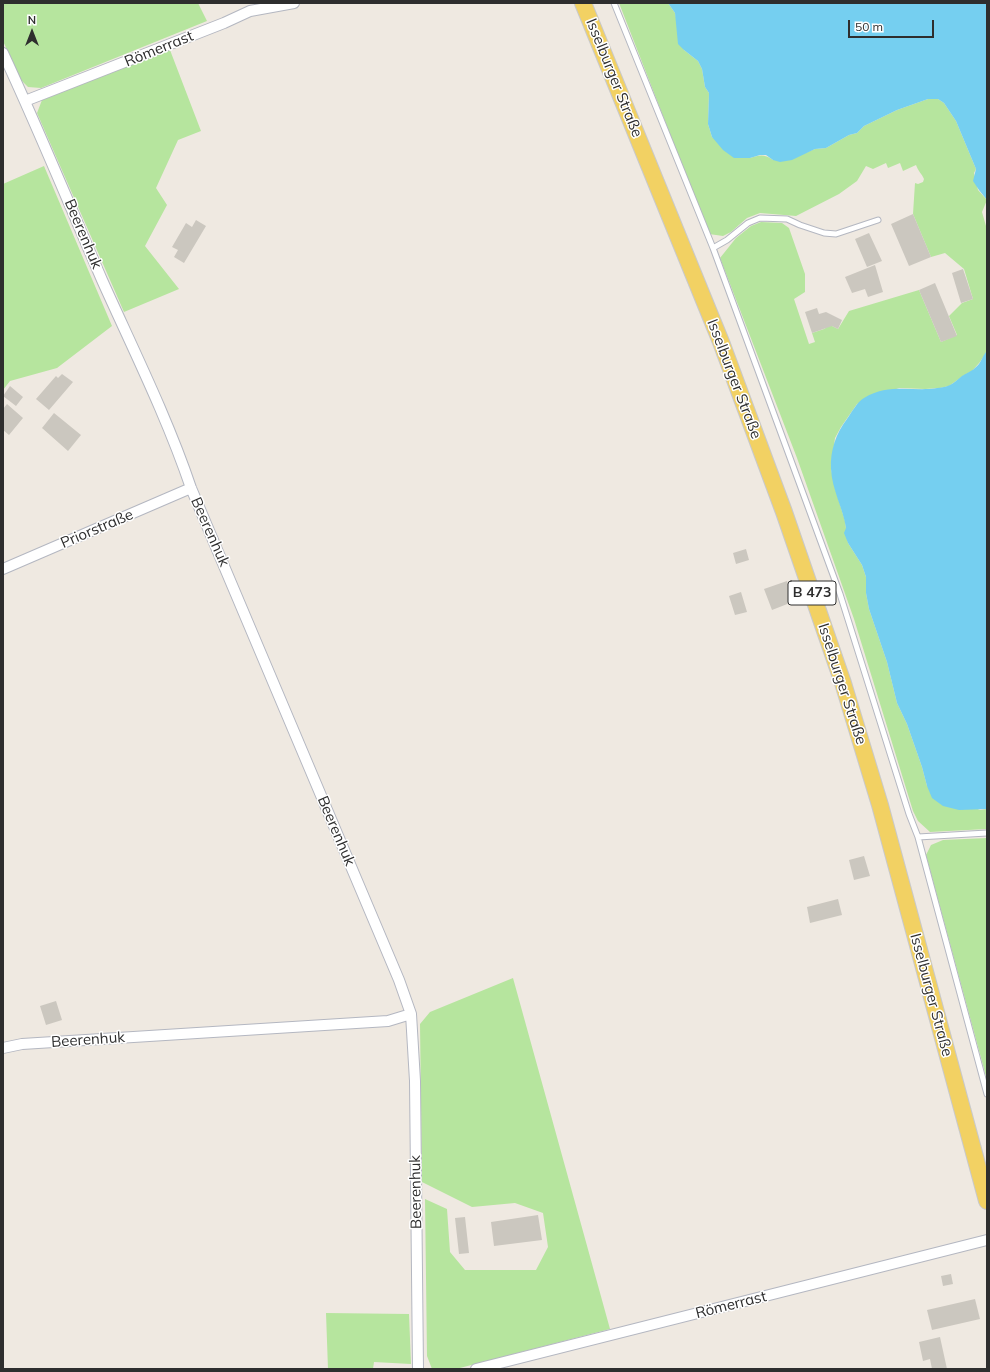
<!DOCTYPE html>
<meta charset="utf-8">
<style>
body{margin:0}
#map{position:relative;width:990px;height:1372px;overflow:hidden;background:#efe9e1;font-family:Mulish,sans-serif}
canvas{display:block}
.frame{position:absolute;inset:0;border:4px solid #2e2e2e;pointer-events:none}
.north{position:absolute;left:12px;top:12px;width:40px;height:40px;-webkit-text-stroke:3px #fff;paint-order:stroke;rotate:0deg;font-size:11px;font-weight:700;line-height:16px;text-align:center;color:#2e2e2e}
.north::after{content:'';display:block;margin:auto;width:14px;height:18px;background:#2e2e2e;clip-path:polygon(50% 0,100% 100%,50% 72%,0 100%)}
.scale{position:absolute;left:848px;top:20px;width:86px;height:18px;box-sizing:border-box;border:2px solid #2e2e2e;border-top:0;padding-left:5px;font-size:12px;line-height:14px;white-space:nowrap;color:#2e2e2e;-webkit-text-stroke:3px #fff;paint-order:stroke}
</style>
<div id="map">
<canvas width="990" height="1372"></canvas>
<div class="frame"></div>
<div class="north">N</div>
<div class="scale">50 m</div>
</div>
<script>
const g = document.querySelector('canvas').getContext('2d');
g.lineJoin = 'round';
function paint(path, color) { g.fillStyle = color; g.fill(path, 'evenodd'); }
function strokePath(path, color, width, dash) { g.strokeStyle = color; g.lineWidth = width; g.lineCap = dash ? 'butt' : 'round'; g.setLineDash(dash || []); g.stroke(path); }
function write(font, color, halo, rows, align = 'center') {
  g.font = font + ' Mulish,sans-serif'; g.lineWidth = 3; g.setLineDash([]); g.textBaseline = 'middle'; g.strokeStyle = halo; g.fillStyle = color; for (const [text, x, y, turn = 0] of rows) {
    g.save(); g.translate(x, y); g.rotate((+turn || 0) * Math.PI / 180); g.textAlign = isNaN(turn) ? turn : align; if (halo) g.strokeText(text, 0, 0); g.fillText(text, 0, 0); g.restore();
  }
}
paint(new Path2D(`
 M3,3H198L207,21L41,88L28,87L20,79L3,41Z
 M619,3H668L675,13L684,50L698,61L702,69L705,87L709,93L708,124L712,137L750,158C760,155 764,154 773,160L805,153L815,149L826,148L849,135L857,133L864,126L897,110L928,99H938L944,103L956,121L976,169L974,173L978,190L987,200L982,212L986,226L987,240V351L980,362L972,371L963,376L949,386L940,388L925,389L899,388L857,404L841,427L835,438L831,469L835,488L845,521L848,543L862,565L866,577V593L869,609L887,662L897,703L907,724L922,767L927,786L980,810L987,809V829L930,832L918,821L913,811L854,619L797,458L720,258L736,238L751,226L761,222L782,223L789,228L805,274V292L794,299L809,344L815,342L812,333L824,329L830,325L838,329L849,311L919,290L941,342L957,335L949,316L962,303L973,299L964,269L945,253L931,257L913,214L915,183L918,184L923,182L924,179C922,174 918,171 916,165L903,171L900,163L888,168L886,163L873,169L866,166L857,181L839,194L796,216L760,213L747,218L731,232L723,236L709,234Z
 M170,50L201,131L178,140L156,188L167,205L145,246L179,289L124,312L37,113L42,100L52,95Z
 M44,166L112,326L57,368L10,381L3,390V184Z
 M987,838V1080L926,855L931,845L943,840Z
 M513,978L610,1329L456,1369H432L427,1356L425,1199L447,1209L450,1252L465,1270H536L548,1247L543,1213L515,1203L472,1207L422,1182L420,1024L430,1012Z
 M326,1313L409,1314L411,1364L374,1362L373,1369H328Z`), '#b6e59e');
paint(new Path2D(`
 M668,3H987V200L979,190L973,181L976,169L956,121L944,103L938,99H928L897,110L864,126L857,133L849,135L826,148L815,149L792,160L780,162L773,160L766,155H760L750,158H734L723,150L712,137L708,124L709,93L705,87L702,69L698,61L684,50L678,44L675,13Z
 M987,351V809L959,810L943,806L932,798L927,786L922,767L907,724L897,703L887,662L869,609L866,593V577L862,565L848,543L844,533L846,528C843,508 832,490 831,469C830,451 836,433 847,419C852,412 857,402 864,398C885,385 907,390 929,389C936,388 944,388 950,385C954,383 958,379 962,376C969,372 974,370 979,364C982,360 983,355 987,351Z`), '#75cff0');
paint(new Path2D(`
 M913,214L931,257L909,266L891,224Z
 M196,220L206,226L184,263L174,257L178,250L172,247L186,223L192,227Z
 M869,233L882,261L867,267L855,239Z
 M875,265L883,292L868,297L865,289L852,293L845,277Z
 M963,269L973,299L961,303L952,273Z
 M935,283L957,336L941,342L919,290Z
 M817,308L819,314L826,312L842,320L838,329L832,326L812,333L805,312Z
 M62,374L73,382L49,410L36,399L56,376L58,378Z
 M10,386L23,397L16,406L3,396Z
 M7,404L23,418L9,435L3,430V409Z
 M54,413L81,435L68,451L42,428Z
 M746,549L749,560L736,564L733,553Z
 M787,581L795,601L772,610L764,589Z
 M741,592L747,612L735,615L729,596Z
 M864,856L870,876L854,880L849,860Z
 M838,899L842,915L810,923L807,907Z
 M56,1001L62,1020L46,1025L40,1006Z
 M538,1215L542,1240L494,1246L491,1222Z
 M465,1217L469,1253L459,1254L455,1218Z
 M951,1274L953,1284L943,1286L941,1276Z
 M975,1299L980,1319L932,1330L927,1310Z
 M940,1337L947,1369H932L930,1359L923,1361L919,1342Z`), '#cbc7bf');
const lane = new Path2D(`
 M614,3L713,248L840,594L909,814L918,837L987,1094
 M713,248L727,240L748,223L760,218L787,219L800,225L824,233L836,234L878,220
 M918,837L987,833`);
const street = new Path2D(`
 M3,53C38,128 69,204 102,280C133,349 167,417 191,488L399,980L411,1014L415,1081L418,1369
 M25,101L224,23L250,11L294,3
 M3,569L191,488
 M3,1048L22,1044L388,1021L411,1014
 M476,1369L987,1240`);
const primary = new Path2D(`
 M583,3L721,342L784,512L843,683L880,805L987,1201`);
strokePath(lane, '#b4b7c1', 7);
strokePath(street, '#b4b7c1', 12);
strokePath(primary, '#c9c9c9', 18);
strokePath(lane, '#fff', 5);
strokePath(street, '#fff', 10);
strokePath(primary, '#f2d163', 16);
for (const [x, y, w] of [
 [812,593,48]
]) { const box = new Path2D(); box.roundRect(x - w / 2, y - 12, w, 24, 3); g.fillStyle = '#fff'; g.fill(box); strokePath(box, '#2e2e2e', 1); }
write('bold 14px', '#2e2e2e', null, [
 ["B 473",812,593]
]);
write('15px', '#2e2e2e', '#fff', [
 ["Römerrast",159,49,-22],
 ["Isselburger Straße",614,78,68],
 ["Beerenhuk",83,234,67],
 ["Isselburger Straße",734,379,69],
 ["Priorstraße",97,529,-23],
 ["Beerenhuk",210,532,66],
 ["Isselburger Straße",842,684,72],
 ["Beerenhuk",336,831,67],
 ["Isselburger Straße",931,995,75],
 ["Beerenhuk",88,1040,-4],
 ["Beerenhuk",416,1192,-91],
 ["Römerrast",731,1305,-14]
]);
</script>
